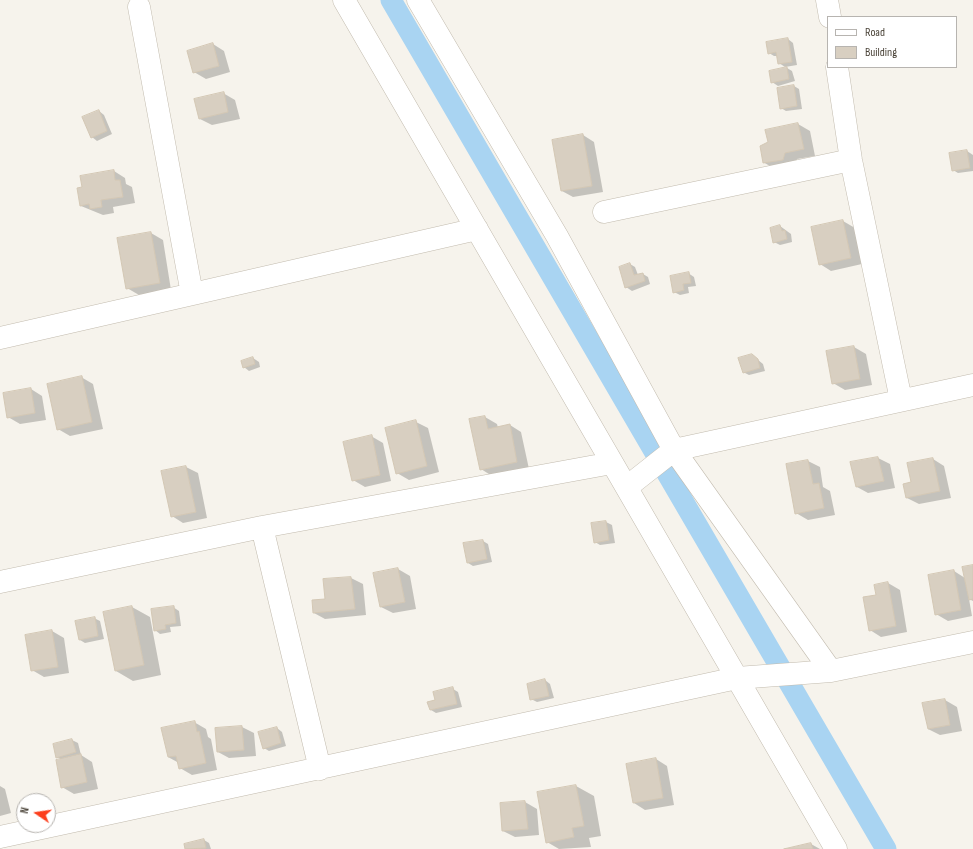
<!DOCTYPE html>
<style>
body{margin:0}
#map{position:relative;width:973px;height:849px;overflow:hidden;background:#f6f3ec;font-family:"Sofia Sans Condensed",sans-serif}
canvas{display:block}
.legend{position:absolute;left:827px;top:16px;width:130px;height:52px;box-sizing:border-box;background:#fff;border:1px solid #b7b4b0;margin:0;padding:5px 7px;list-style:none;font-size:12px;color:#4b4439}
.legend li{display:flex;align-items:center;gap:8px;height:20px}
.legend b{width:20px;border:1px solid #b7b4b0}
.north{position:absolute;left:16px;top:793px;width:40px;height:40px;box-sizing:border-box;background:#fff;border:1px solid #b7b4b0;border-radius:50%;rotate:283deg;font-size:11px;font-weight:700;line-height:16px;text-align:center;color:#4b4439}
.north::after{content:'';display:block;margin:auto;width:14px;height:18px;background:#fc3f1d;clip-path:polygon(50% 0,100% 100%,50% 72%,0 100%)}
</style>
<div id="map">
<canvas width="973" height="849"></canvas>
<ul class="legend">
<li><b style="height:5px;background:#fff"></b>Road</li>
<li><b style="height:11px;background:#d8cfc1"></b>Building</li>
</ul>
<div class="north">N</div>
</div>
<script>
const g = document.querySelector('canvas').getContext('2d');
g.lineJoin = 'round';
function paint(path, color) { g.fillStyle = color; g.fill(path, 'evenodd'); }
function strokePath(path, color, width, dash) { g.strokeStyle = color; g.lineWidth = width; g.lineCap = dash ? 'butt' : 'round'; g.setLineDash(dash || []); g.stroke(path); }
paint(new Path2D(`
 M788,39L793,43L797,65L785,67L779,63L778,56H774L769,53Z
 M213,44L224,51L230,72L206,79L194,72Z
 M787,68L792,71L795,81L778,86L772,82Z
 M794,86L799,89L802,109L786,111L781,108Z
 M223,93L235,100L240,119L212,125L200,119Z
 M99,111L104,115L112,134L97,141L92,137Z
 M798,124L810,131L815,156L797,159L795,166L775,169L763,162Z
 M583,135L594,142L603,192L573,197L562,191Z
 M967,151L973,155V171L958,173L953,170L950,154Z
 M114,171L125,178L126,184L132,187L135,203L113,207L114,213L103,215L81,206Z
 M843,221L855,228L862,264L831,271L820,264Z
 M780,226L791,234L792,242L780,245L774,242Z
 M151,233L163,240L171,290L139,295L127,288Z
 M630,264L635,267L638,275L643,274L648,277L650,284L632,291L626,287Z
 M688,273L694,277L696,286L688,287L689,293L680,295L674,292Z
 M854,347L866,354L872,385L845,390L833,383Z
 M752,355L763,364L765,371L749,375L743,372Z
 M253,358L259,362L260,367L249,371L244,367Z
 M81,377L93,384L103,429L70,436L58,429Z
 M31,389L42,396L46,420L20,424L8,417Z
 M485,417L497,424L498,428L510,425L521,432L529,469L492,476L481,469L471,420Z
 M416,422L428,428L439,472L409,480L397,473Z
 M371,436L383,443L391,481L365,487L353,480Z
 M878,458L890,464L895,488L868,493L857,487Z
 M933,459L944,466L951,498L919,504L907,498Z
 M808,461L820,467L823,487L830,491L835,515L808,520L796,513Z
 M186,467L198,473L207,518L183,523L172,516Z
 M606,522L612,525L615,543L600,545L595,542L592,524Z
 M483,541L488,544L492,562L473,566L468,563Z
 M973,566V601L969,599L972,616L948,621L936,614L954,571L965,578Z
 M398,569L410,576L416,609L393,613L381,607Z
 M351,578L363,584L366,615L325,619L314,613L326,600L324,580Z
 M888,583L900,590L907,632L881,637L870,630L877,596Z
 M132,607L150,617L161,675L133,681L116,671Z
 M173,607L179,611L181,626L170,627L171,632L160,634L155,630Z
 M94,618L100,621L104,639L85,643L80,640Z
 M52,631L64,638L69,673L44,677L32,670Z
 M545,680L550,684L554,698L537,702L531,699Z
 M453,689L458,692L462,707L436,713L431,710L436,701Z
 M945,700L957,707L962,731L940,735L928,729Z
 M194,722L206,729L208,737L211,739L217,770L192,775L180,768L179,763L168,757Z
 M242,727L254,733L256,756L229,758L218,752Z
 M277,728L282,732L286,746L269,751L264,748Z
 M72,740L78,743L81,755L92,762L98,789L74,794L62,787L61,759L57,757L54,745Z
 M656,759L667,766L674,805L645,810L634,803Z
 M0,786L5,789L11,813L0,816Z
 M576,786L594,796L601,836L589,838L591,847L559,849L547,842L538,793Z
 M525,802L537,809L539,835L515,837L503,831Z
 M204,840L209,843L211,849H186L185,845Z
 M811,844L820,849H789Z`), '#0003');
strokePath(new Path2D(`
 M391,0L886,849`), '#a9d4f2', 21);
const building = new Path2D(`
 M788,38L792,62L778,64L776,52L768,54L766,42Z
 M213,43L219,66L193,73L187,51Z
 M787,67L789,79L771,83L769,71Z
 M794,85L797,106L780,109L777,88Z
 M224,92L228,112L199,119L194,99Z
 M99,110L107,131L91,138L82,117Z
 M798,123L804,149L785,153L783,160L763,163L760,146L768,142L765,130Z
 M583,134L592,186L561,191L552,140Z
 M967,150L970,168L952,171L949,153Z
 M114,170L115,180H120L123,197L101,200L102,207L90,209L89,204L80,206L77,188L82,187L80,176Z
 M843,220L851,258L819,265L811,227Z
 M780,225L782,231L785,230L787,239L773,243L770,228Z
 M151,232L160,283L126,289L117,238Z
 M630,263L634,275L643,273L645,281L625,288L619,267Z
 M689,272L691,283L683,284L684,290L673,293L670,276Z
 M854,346L860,379L832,384L826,351Z
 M752,354L758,359L760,368L743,373L738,358Z
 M253,357L255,364L243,368L241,361Z
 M82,376L92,422L57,430L47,384Z
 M31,388L35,413L7,418L3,393Z
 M485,416L488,429L510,424L517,462L480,470L469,419Z
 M416,420L427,466L396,474L385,428Z
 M372,435L380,475L352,481L343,442Z
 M878,457L884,481L856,487L850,462Z
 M933,458L940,491L906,498L903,484L911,482L907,463Z
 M808,460L813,484L819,483L824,508L795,514L786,464Z
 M186,466L196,512L171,517L161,471Z
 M606,521L609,540L594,543L591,523Z
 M483,540L487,559L467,563L463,543Z
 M973,565V599L969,600L962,567Z
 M398,568L405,602L380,607L373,573Z
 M954,570L961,610L935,615L928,575Z
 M351,577L355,609L313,613L312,600L325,599L323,579Z
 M888,582L896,626L869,631L863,597L876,595L874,585Z
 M132,606L144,665L115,671L103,612Z
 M174,606L176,623L165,625L166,629L154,631L151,609Z
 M95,617L98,636L79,640L75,621Z
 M52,630L58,667L31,671L25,635Z
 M545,679L549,696L530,700L527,684Z
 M453,687L457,704L430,710L427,702L435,700L433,692Z
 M945,699L950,725L928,729L922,703Z
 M195,721L197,732L199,731L206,763L179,769L176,756L168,757L161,728Z
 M242,726L244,750L217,752L215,728Z
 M277,727L281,743L263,749L258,732Z
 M72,739L76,752L56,758L53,744Z
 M81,754L87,782L61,788L56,760Z
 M656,758L663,798L633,803L626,764Z
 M576,785L584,826L572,828L574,837L546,843L537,792Z
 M525,801L528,829L502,831L500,803Z
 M204,839L206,848L185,849L184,844Z
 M811,843L813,849H784Z`);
paint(building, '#d8cfc1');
strokePath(building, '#d3c7b4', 1);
const street = new Path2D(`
 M344,0L836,849
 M418,0L557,236L674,450L831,671
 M827,0L830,17
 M139,7L192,294
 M837,67L851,160L901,400
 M604,212L851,160
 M0,338L477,229
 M627,487L674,450L973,385
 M262,527L320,769
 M0,582L262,527L612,463
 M0,837L737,678L831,671L973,642`);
strokePath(street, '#c2bbae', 23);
strokePath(street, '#fff', 22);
</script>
